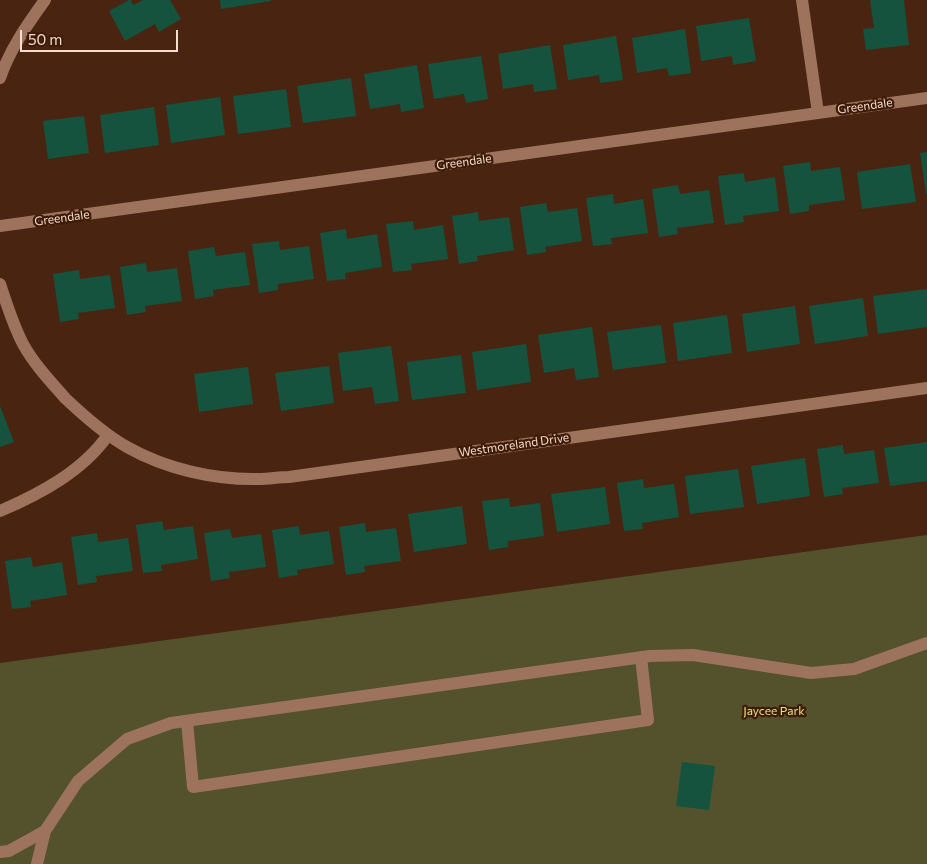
<!DOCTYPE html>
<style>
body{margin:0}
#map{position:relative;width:927px;height:864px;overflow:hidden;background:#492511;font-family:Commissioner,sans-serif}
canvas{display:block}
.scale{position:absolute;left:20px;top:30px;width:158px;height:22px;box-sizing:border-box;border:2px solid #f4dcd0;border-top:0;padding-left:6px;font-size:15px;line-height:18px;white-space:nowrap;color:#f4dcd0;-webkit-text-stroke:4px #3e1b06;paint-order:stroke}
</style>
<div id="map">
<canvas width="927" height="864"></canvas>
<div class="scale">50 m</div>
</div>
<script>
const g = document.querySelector('canvas').getContext('2d');
g.lineJoin = 'round';
function paint(path, color) { g.fillStyle = color; g.fill(path, 'evenodd'); }
function strokePath(path, color, width, dash) { g.strokeStyle = color; g.lineWidth = width; g.lineCap = dash ? 'butt' : 'round'; g.setLineDash(dash || []); g.stroke(path); }
function write(font, color, halo, rows, align = 'center') {
  g.font = font + ' Commissioner,sans-serif'; g.lineWidth = 4.5; g.setLineDash([]); g.textBaseline = 'middle'; g.strokeStyle = halo; g.fillStyle = color; for (const [text, x, y, turn = 0] of rows) {
    g.save(); g.translate(x, y); g.rotate((+turn || 0) * Math.PI / 180); g.textAlign = isNaN(turn) ? turn : align; if (halo) g.strokeText(text, 0, 0); g.fillText(text, 0, 0); g.restore();
  }
}
paint(new Path2D(`
 M927,535V864H0V663Z`), '#53522d');
paint(new Path2D(`
 M129,0H131L133,5L143,0H170L181,19L159,32L155,24L125,41L109,11Z
 M220,0H271V1L221,9Z
 M870,0H904L909,45L866,50L863,29L874,28Z
 M749,18L756,61L733,65L732,56L701,61L696,26Z
 M685,29L691,73L669,76L667,68L637,73L632,38Z
 M616,36L623,80L600,83L599,75L568,80L563,45Z
 M550,45L557,89L534,92L533,84L503,89L498,54Z
 M481,56L488,99L466,103L464,94L434,99L428,64Z
 M417,65L424,108L401,112L400,104L370,109L364,74Z
 M351,78L356,116L303,123L297,86Z
 M286,89L291,127L238,134L233,96Z
 M220,97L225,135L171,143L166,105Z
 M154,107L159,145L105,153L100,115Z
 M84,116L89,153L48,159L43,121Z
 M927,152V194H926L920,153Z
 M810,162L811,171L840,167L845,200L809,205V211L790,214L783,166Z
 M910,164L916,202L862,209L857,172Z
 M744,173L745,182L775,177L779,211L743,216L744,222L725,225L718,176Z
 M678,185L680,194L709,190L714,223L677,228L678,234L659,237L652,189Z
 M613,194L614,204L643,199L648,233L611,238L612,244L593,246L586,198Z
 M546,203L548,212L577,208L582,241L545,247L546,252L527,255L520,207Z
 M478,212L479,221L509,217L514,250L477,256L478,261L459,264L452,216Z
 M413,221L414,230L443,225L448,259L411,264L412,270L393,272L386,224Z
 M346,229L347,239L377,234L382,267L345,273L346,279L327,281L320,233Z
 M279,241L280,250L309,246L314,279L278,284V290L259,293L252,244Z
 M214,247L216,256L245,252L250,285L213,290L214,296L195,299L188,251Z
 M146,263L147,272L177,268L182,301L145,306L146,312L127,315L120,267Z
 M79,270L80,279L110,275L115,308L78,313L79,319L60,322L53,274Z
 M927,289V327L878,334L873,296Z
 M863,298L868,336L815,344L809,306Z
 M795,306L800,344L747,352L742,314Z
 M727,315L732,353L678,361L673,323Z
 M661,325L666,363L613,370L607,332Z
 M592,327L599,377L576,380L574,368L544,373L538,335Z
 M526,344L531,382L477,390L472,352Z
 M391,346L399,401L375,404L372,387L343,391L338,353Z
 M461,355L466,393L412,400L407,362Z
 M329,366L334,403L281,411L275,373Z
 M248,367L253,404L199,412L194,374Z
 M0,406L14,442L0,447Z
 M927,442V481L890,486L884,448Z
 M843,445L844,454L874,450L879,483L842,488L843,494L824,497L817,449Z
 M805,458L810,496L757,504L751,466Z
 M738,469L744,507L690,514L685,476Z
 M643,479L644,488L674,484L679,517L642,523L643,529L624,531L617,483Z
 M605,487L610,524L557,532L551,494Z
 M509,498L510,507L540,503L544,536L508,541V547L489,550L482,501Z
 M462,506L467,544L414,552L408,514Z
 M162,521L164,530L193,526L198,559L161,565L162,571L143,573L136,525Z
 M365,523L366,532L396,528L401,561L364,566L365,572L346,575L339,527Z
 M299,526L300,535L329,531L334,564L297,570L298,575L279,578L272,530Z
 M230,529L232,538L261,534L266,567L229,572L230,578L211,581L204,533Z
 M97,533L98,542L128,538L133,571L96,576L97,582L78,585L71,537Z
 M31,557L33,567L62,562L67,595L30,601L31,607L12,609L5,561Z
 M682,762L715,766L709,810L676,806Z`), '#15533f');
strokePath(new Path2D(`
 M802,0L818,113
 M0,78C10,49 27,25 45,0
 M0,226L927,98
 M0,284C7,305 13,325 23,344C34,364 50,381 65,398C84,416 104,434 127,447C166,469 214,480 259,479C269,479 279,477 289,477L927,388
 M0,511C40,494 83,471 108,435
 M187,721L193,787L648,720L641,657
 M0,852L9,851L45,831
 M37,864L45,831L78,781L127,739L171,723L650,656L693,655L811,673L854,669L927,643`), '#9e735d', 12);
write('12px', '#f4dcd0', '#3e1b06', [
 ["Greendale",865,106,-8],
 ["Greendale",464,162,-8],
 ["Greendale",62,218,-8],
 ["Westmoreland Drive",514,445,-8]
]);
write('12px', '#e8e686', '#3e1b06', [
 ["Jaycee Park",774,711]
]);
</script>
